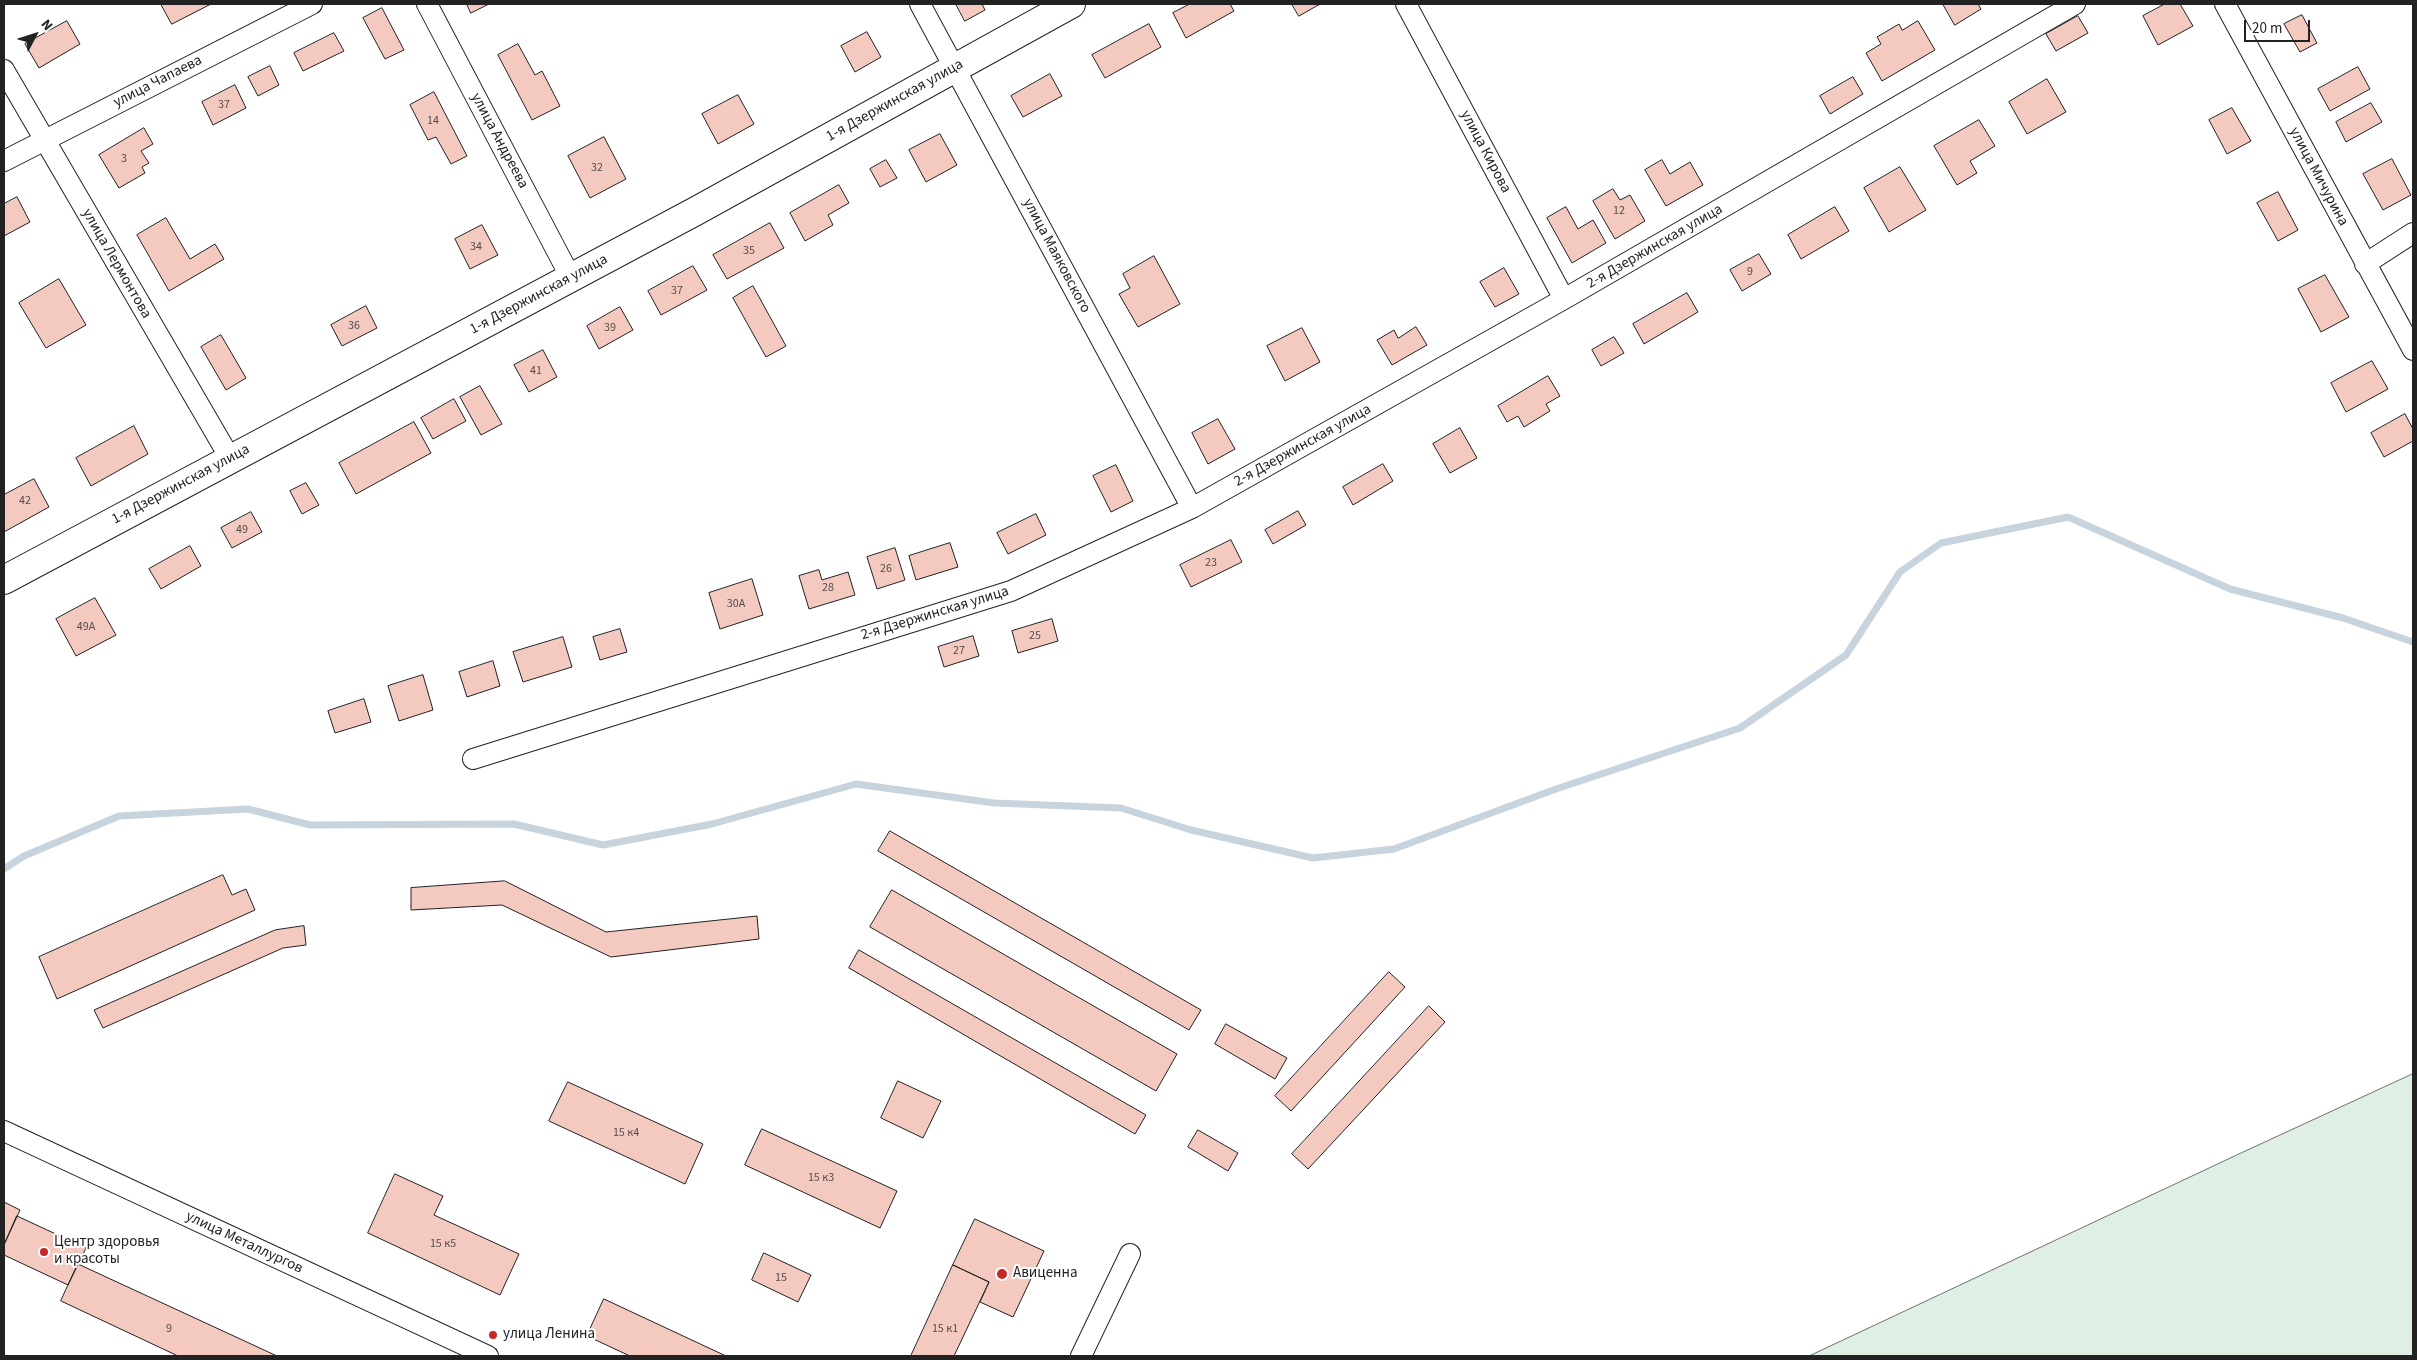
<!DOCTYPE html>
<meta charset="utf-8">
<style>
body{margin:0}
#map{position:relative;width:2417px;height:1360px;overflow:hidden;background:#fff;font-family:"Source Sans 3",sans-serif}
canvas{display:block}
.frame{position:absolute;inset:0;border:5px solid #222;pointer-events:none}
.north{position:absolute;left:10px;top:10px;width:50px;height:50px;-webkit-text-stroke:4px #fff;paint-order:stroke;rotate:50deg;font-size:14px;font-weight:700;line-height:20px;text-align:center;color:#222}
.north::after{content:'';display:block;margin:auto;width:18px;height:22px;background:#222;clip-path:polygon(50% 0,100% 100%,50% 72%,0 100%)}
.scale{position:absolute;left:2244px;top:20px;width:66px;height:22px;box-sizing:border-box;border:2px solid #222;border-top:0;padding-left:6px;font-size:15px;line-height:18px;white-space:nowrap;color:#222;-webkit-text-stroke:4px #fff;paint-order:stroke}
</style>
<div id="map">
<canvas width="2417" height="1360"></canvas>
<div class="frame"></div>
<div class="north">N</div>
<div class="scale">20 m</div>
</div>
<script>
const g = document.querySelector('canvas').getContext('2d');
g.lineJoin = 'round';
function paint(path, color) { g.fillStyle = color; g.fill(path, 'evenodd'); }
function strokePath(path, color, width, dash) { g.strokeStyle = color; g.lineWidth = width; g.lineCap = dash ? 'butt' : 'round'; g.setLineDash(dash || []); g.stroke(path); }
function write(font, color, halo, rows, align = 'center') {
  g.font = font + ' "Source Sans 3",sans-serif'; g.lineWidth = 4; g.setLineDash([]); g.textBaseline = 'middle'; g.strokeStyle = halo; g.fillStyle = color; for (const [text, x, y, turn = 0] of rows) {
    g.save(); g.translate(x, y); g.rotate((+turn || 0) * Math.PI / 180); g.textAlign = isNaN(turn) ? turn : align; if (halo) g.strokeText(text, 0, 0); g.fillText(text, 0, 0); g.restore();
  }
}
const green = new Path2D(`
 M2413,1074V1356H1809L2241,1153Z`);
paint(green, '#e0efe3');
strokePath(green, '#6f6f6f', 1);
strokePath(new Path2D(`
 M4,869L24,856L119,816L248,809L310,825L514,824L603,845L712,824L856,784L994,803L1121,808L1191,830L1313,858L1394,849L1556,789L1740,728L1846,655L1900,572L1941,543L2068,517L2230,589L2343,618L2413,642`), '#c7d3dd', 7);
const building = new Path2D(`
 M161,4H211L172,24Z
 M467,4H489L471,13Z
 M956,4H982L985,10L965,21Z
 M1190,4H1230L1234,11L1186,38L1173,13Z
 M1292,4H1320L1299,16Z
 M1943,4H1978L1981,9L1955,25Z
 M2165,4H2180L2193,26L2158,45L2143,16Z
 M382,8L404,50L385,59L363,18Z
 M2302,15L2317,43L2300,52L2284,24Z
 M2078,16L2088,33L2056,51L2046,34Z
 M67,21L80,44L39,68L25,44Z
 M1918,21L1935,50L1882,81L1866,53L1881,44L1877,37L1899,24L1902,30Z
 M1149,24L1161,47L1105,78L1092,55Z
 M867,32L881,57L855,72L841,46Z
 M334,33L344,51L303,71L294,53Z
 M518,44L535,75L542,71L560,106L532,120L498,55Z
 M270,66L279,85L258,96L248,77Z
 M2358,67L2370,89L2330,111L2318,89Z
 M1050,74L1062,96L1023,117L1011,96Z
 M1853,77L1863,94L1830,114L1820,96Z
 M2047,79L2066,112L2027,134L2009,102Z
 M235,85L246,108L213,125L202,102Z
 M434,92L467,156L451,164L436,137L428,140L410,105Z
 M738,95L754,124L718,144L702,114Z
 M2371,103L2382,122L2346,142L2336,122Z
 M2232,108L2251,141L2227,154L2209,120Z
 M1979,120L1995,146L1970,161L1977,173L1957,185L1934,146Z
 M144,128L153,144L141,151L149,163L142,167L145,173L119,188L99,155Z
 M940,134L957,165L926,182L909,150Z
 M604,137L626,179L590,198L568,156Z
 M2392,159L2411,195L2383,210L2363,174Z
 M886,160L897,178L880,187L870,169Z
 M1662,160L1670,174L1690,162L1703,185L1666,206L1645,170Z
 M1900,167L1926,210L1889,232L1864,188Z
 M839,185L849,203L828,215L833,225L805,241L790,213Z
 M1613,189L1620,200L1630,195L1645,221L1615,239L1593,201Z
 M2278,192L2298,230L2278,241L2257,203Z
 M17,197L30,222L4,236V204Z
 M1566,207L1578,229L1593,220L1606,243L1572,263L1547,218Z
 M1835,207L1849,231L1801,259L1788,235Z
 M166,218L190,259L215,244L224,259L169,291L137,235Z
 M770,223L784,248L727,279L713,255Z
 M482,225L498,255L470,269L455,239Z
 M1759,254L1771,274L1742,291L1730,270Z
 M1154,256L1180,304L1138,327L1119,294L1130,288L1123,274Z
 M693,266L707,290L661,315L648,291Z
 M1504,268L1519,294L1495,307L1480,282Z
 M2325,275L2349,317L2321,332L2298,289Z
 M59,279L86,325L46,348L19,303Z
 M753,286L786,346L766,357L733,298Z
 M1687,293L1698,312L1644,344L1633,324Z
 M366,306L377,328L342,346L331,325Z
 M620,307L633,330L599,349L587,326Z
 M1416,327L1427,345L1392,365L1377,340L1394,330L1398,338Z
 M1302,328L1320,362L1285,381L1267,346Z
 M221,335L246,378L226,390L201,347Z
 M1614,337L1624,353L1601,366L1592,350Z
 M543,350L557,377L529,392L514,365Z
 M2372,361L2388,389L2346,412L2331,383Z
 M1548,376L1560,396L1546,404L1550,411L1524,427L1518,416L1507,422L1498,406Z
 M480,386L502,424L481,435L460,397Z
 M454,399L466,421L433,439L421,418Z
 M2405,414L2413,429V441L2384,457L2371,433Z
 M1218,419L1235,449L1208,464L1192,433Z
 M414,422L431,453L356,494L339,463Z
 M134,426L148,454L91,486L76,458Z
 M1460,428L1477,458L1450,473L1433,444Z
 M1383,464L1393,481L1353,505L1343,487Z
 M1116,465L1133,501L1111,512L1093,476Z
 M34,479L49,507L4,532V495Z
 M306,483L319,505L302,514L290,491Z
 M1298,511L1306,525L1273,544L1265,530Z
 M251,512L262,532L232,548L221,528Z
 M1036,514L1046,535L1008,554L997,533Z
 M1231,540L1242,562L1191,587L1180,565Z
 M950,543L958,567L916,580L909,556Z
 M190,546L201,566L161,589L149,569Z
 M895,548L905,580L877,589L867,557Z
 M819,570L822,580L848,572L855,595L809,609L799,576Z
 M752,579L763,615L720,629L709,593Z
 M95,598L116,635L76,656L56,619Z
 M1052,619L1058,641L1018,653L1012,631Z
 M620,629L627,652L600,660L593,637Z
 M973,636L979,656L944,667L938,647Z
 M563,637L572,667L523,682L513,652Z
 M493,661L500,686L467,697L459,672Z
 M423,675L433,710L399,721L388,686Z
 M364,699L371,722L335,733L328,711Z
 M890,831L1201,1010L1189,1030L878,851Z
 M223,875L232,895L246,889L255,910L57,999L39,957Z
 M505,881L606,932L757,916L759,939L611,957L502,905L411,910V888Z
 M892,890L1177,1054L1156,1091L870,927Z
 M304,926L306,945L283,948L103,1028L94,1010L275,930Z
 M859,950L1146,1115L1135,1134L849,968Z
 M1389,972L1405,987L1291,1111L1275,1096Z
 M1429,1006L1445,1022L1308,1169L1292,1154Z
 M1226,1024L1287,1058L1275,1079L1215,1044Z
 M898,1081L941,1101L923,1138L881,1118Z
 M568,1082L703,1144L685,1184L549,1121Z
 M762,1129L897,1191L880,1228L745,1165Z
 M1198,1130L1238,1153L1228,1171L1188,1147Z
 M395,1174L443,1196L434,1215L519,1254L500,1295L368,1233Z
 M4,1202L20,1210L4,1245Z
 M17,1216L86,1248L68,1285L4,1255V1245Z
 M975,1219L1044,1251L1013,1317L980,1302L989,1282L953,1265Z
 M764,1253L811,1275L798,1302L752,1280Z
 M78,1264L277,1356H178L61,1301Z
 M953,1265L989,1282L954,1356H911Z
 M604,1299L726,1356H630L587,1336Z`);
paint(building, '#f3c9c0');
strokePath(building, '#222', 1);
const street = new Path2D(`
 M427,4L571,278
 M920,4L1192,508
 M1406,4L1564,299
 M2225,4L2413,350
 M4,70L230,458
 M4,161L312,4
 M2365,264L2413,233
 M473,759L1011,591L1192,508L1564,299L2075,4
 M4,1131L488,1356
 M1081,1356L1130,1254`);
const secondary = new Path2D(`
 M4,580L696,211L1071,4`);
strokePath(street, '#222', 22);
strokePath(secondary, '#222', 30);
strokePath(street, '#fff', 20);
strokePath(secondary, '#fff', 28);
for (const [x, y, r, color] of [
 [44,1252,5,"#c62828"],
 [1002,1274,6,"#c62828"],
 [493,1335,5,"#c62828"]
]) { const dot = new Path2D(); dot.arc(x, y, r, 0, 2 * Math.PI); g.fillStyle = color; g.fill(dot); strokePath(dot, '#fff', 2); }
write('12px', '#564c4a', null, [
 ["37",224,105],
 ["14",433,121],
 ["3",124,159],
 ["32",597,168],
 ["12",1619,211],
 ["34",476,247],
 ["35",749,251],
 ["9",1750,272],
 ["37",677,291],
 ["36",354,326],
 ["39",610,328],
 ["41",536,371],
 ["42",25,501],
 ["49",242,530],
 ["23",1211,563],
 ["26",886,569],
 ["28",828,588],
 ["30А",736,604],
 ["49А",86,627],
 ["25",1035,636],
 ["27",959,651],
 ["15 к4",626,1133],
 ["15 к3",821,1178],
 ["15 к5",443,1244],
 ["15",781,1278],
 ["9",169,1329],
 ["15 к1",945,1329]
]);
write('15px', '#222', '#fff', [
 ["улица Чапаева",158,82,-27],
 ["1-я Дзержинская улица",895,101,-29],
 ["улица Андреева",499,141,62],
 ["улица Кирова",1485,152,62],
 ["улица Мичурина",2318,177,62],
 ["2-я Дзержинская улица",1655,247,-30],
 ["улица Маяковского",1056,256,62],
 ["улица Лермонтова",116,264,60],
 ["1-я Дзержинская улица",539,295,-28],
 ["2-я Дзержинская улица",1303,446,-29],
 ["1-я Дзержинская улица",181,485,-28],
 ["2-я Дзержинская улица",935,614,-17],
 ["улица Металлургов",244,1243,25]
]);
write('15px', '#222', '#fff', [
 ["Центр здоровья",54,1243],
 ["и красоты",54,1260],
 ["Авиценна",1013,1274],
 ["улица Ленина",503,1335]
], 'left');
</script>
